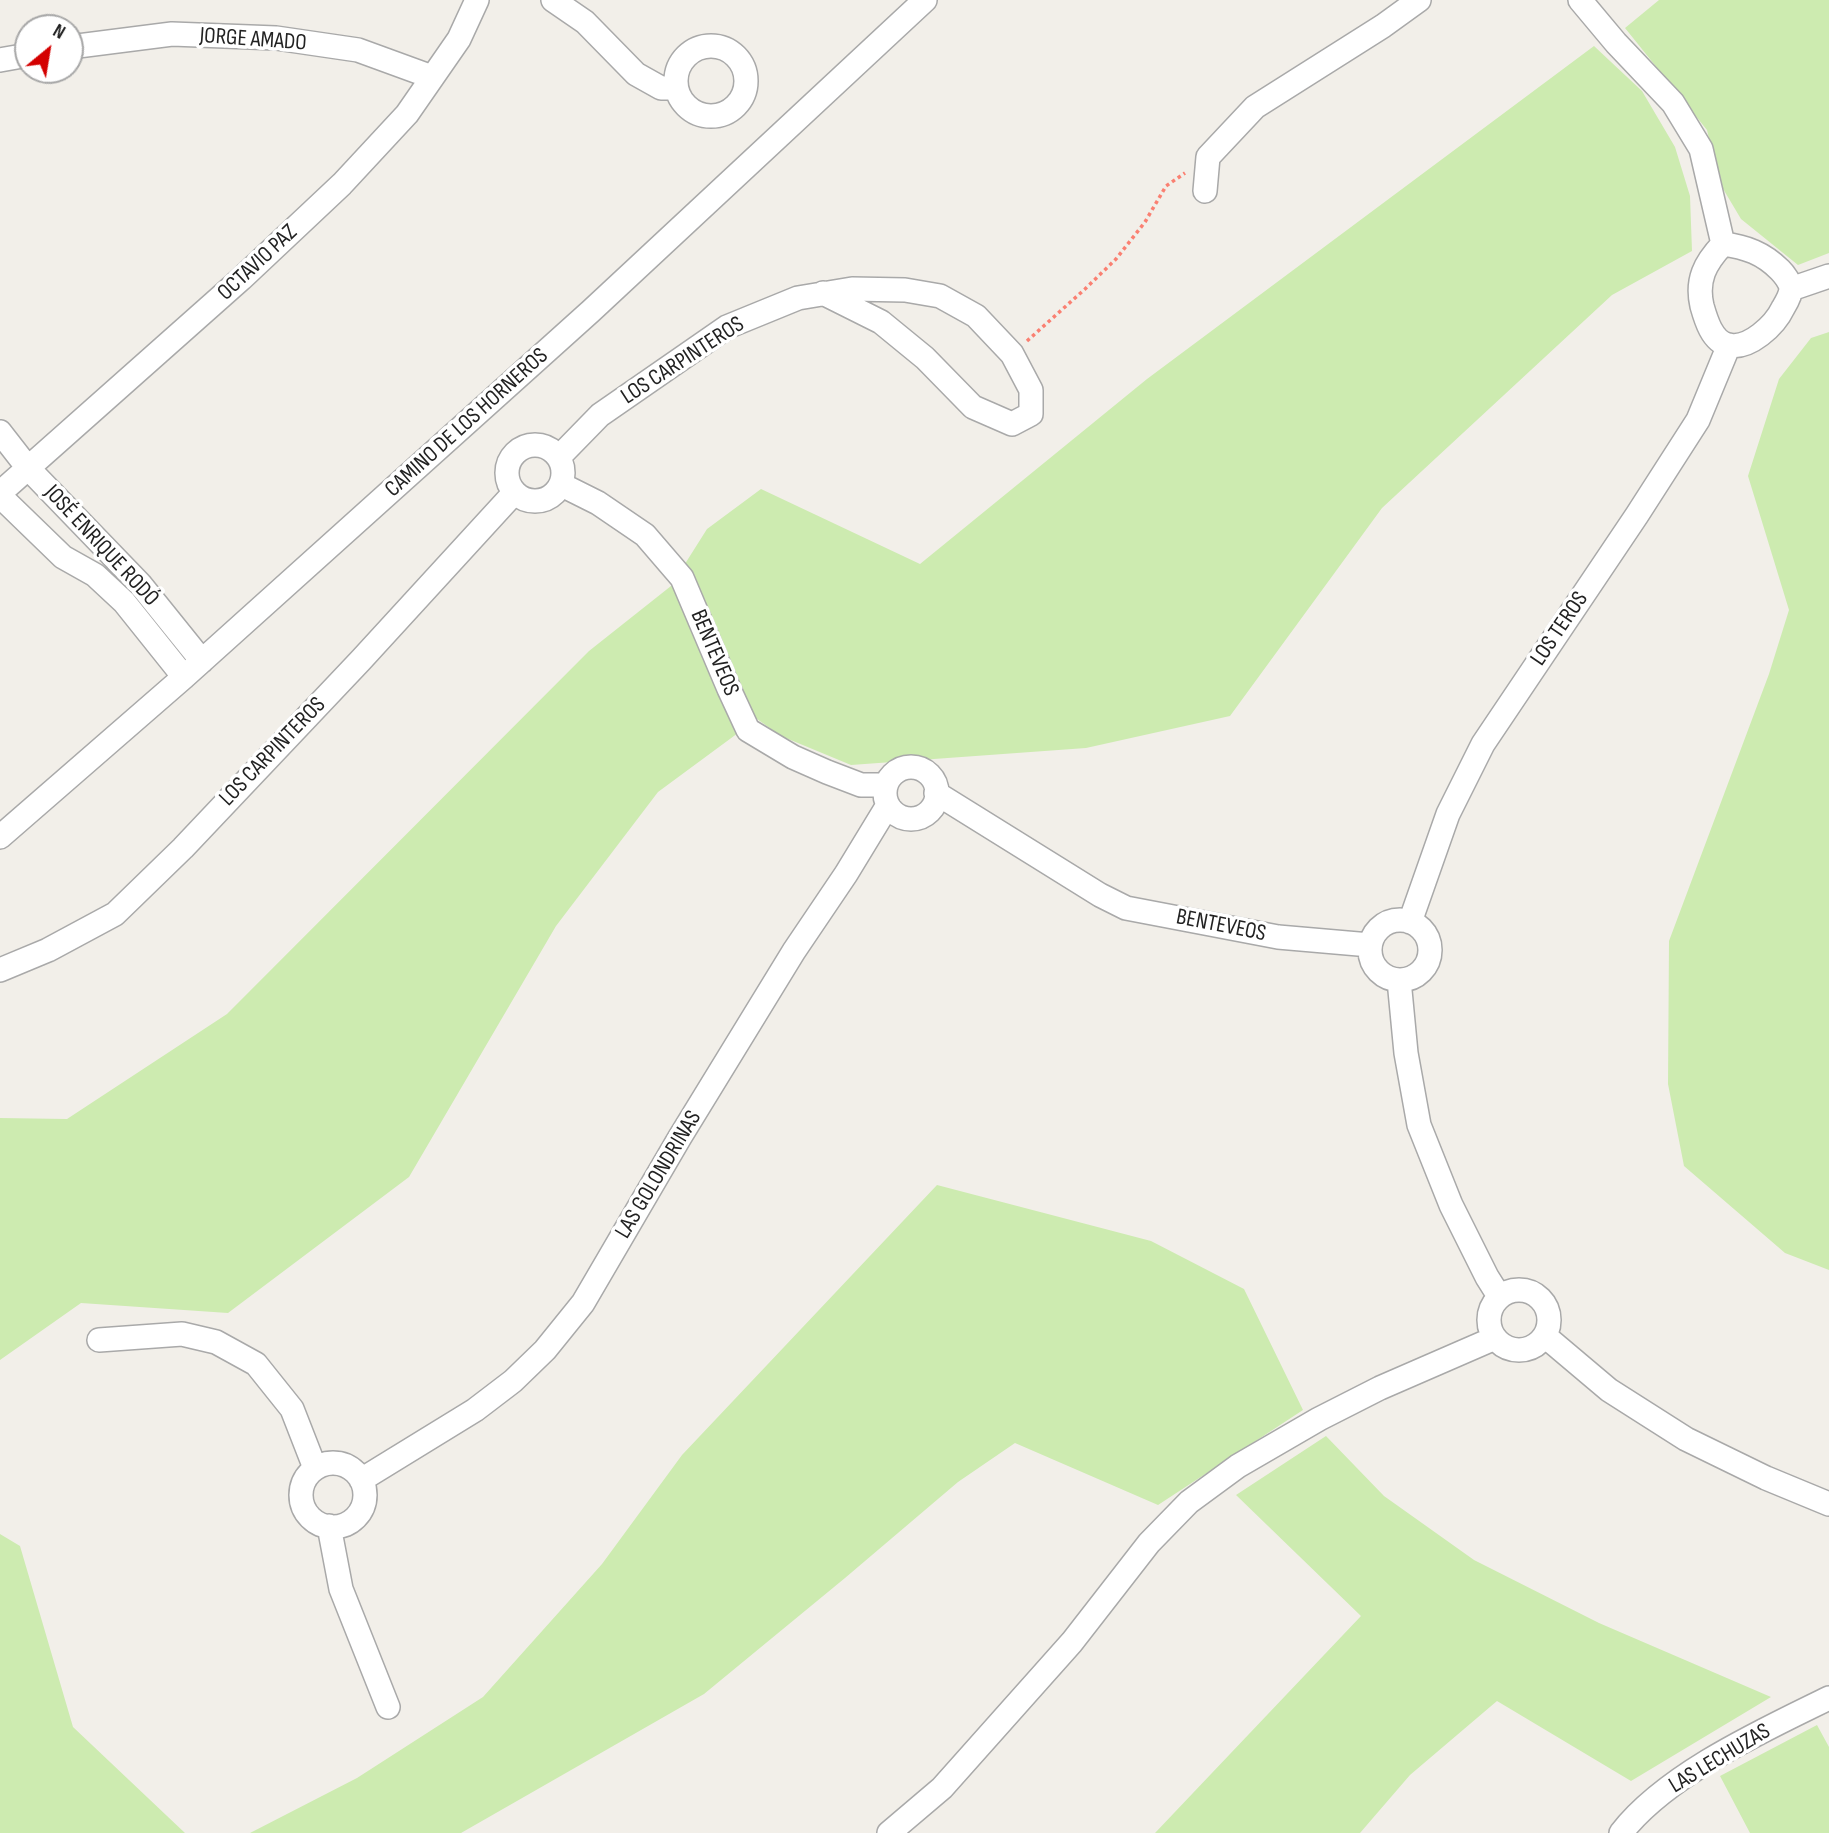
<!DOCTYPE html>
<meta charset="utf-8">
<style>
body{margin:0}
#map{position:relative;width:1829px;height:1833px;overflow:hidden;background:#f2efe9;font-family:"Sofia Sans Condensed",sans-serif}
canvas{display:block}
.north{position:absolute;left:14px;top:14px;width:70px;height:70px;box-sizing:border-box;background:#fff;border:2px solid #a7a7a7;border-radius:50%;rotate:30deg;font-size:19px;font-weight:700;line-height:28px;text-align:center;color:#222}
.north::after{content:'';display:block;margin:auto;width:24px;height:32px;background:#d40000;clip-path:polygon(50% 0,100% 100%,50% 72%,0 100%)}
</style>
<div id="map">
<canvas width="1829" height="1833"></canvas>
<div class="north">N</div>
</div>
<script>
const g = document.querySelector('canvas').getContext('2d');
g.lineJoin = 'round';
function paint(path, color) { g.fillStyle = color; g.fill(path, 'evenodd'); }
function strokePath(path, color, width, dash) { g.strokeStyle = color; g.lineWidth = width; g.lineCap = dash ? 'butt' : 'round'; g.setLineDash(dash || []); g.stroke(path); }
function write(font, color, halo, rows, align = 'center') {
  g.font = font + ' "Sofia Sans Condensed",sans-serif'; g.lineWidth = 7; g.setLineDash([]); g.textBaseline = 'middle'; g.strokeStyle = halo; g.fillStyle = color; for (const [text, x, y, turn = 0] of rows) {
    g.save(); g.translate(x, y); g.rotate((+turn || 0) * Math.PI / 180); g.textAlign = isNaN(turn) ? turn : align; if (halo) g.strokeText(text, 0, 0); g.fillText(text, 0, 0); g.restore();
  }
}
paint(new Path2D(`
 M1659,0H1829V253L1798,265L1741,219L1719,182L1707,130L1625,28Z
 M1594,46L1642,91L1675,147L1690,196L1692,251L1612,295L1382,508L1230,716L1086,748L851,765L781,736L757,719L658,792L556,926L409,1177L228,1313L81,1303L0,1360V1118L67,1119L227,1014L589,651L671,586L707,529L761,489L920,564L1147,379Z
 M1829,332V1270L1785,1253L1684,1166L1668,1084L1669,941L1769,674L1789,610L1748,476L1779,379L1811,338Z
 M937,1185L1151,1241L1244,1289L1303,1410L1158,1505L1015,1443L958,1482L845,1578L704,1694L461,1833H250L357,1778L483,1697L602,1564L682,1455Z
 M1326,1436L1384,1496L1474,1560L1599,1623L1771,1697L1631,1781L1497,1701L1410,1775L1360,1833H1155L1361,1616L1236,1495Z
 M0,1534L20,1546L73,1727L185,1833H0Z
 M1817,1725L1829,1747V1833H1750L1720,1776Z`), '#cdebb0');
const minor = new Path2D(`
 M553,0L585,22L636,74L661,88H676
 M1580,0L1616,43L1673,103L1701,149L1723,244
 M676 81a35 35 0 1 1 70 0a35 35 0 1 1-70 0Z
 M70,47L172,34L276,38L358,50L432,77
 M0,60L28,55
 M1205,191L1208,157L1255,107L1383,26L1419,0
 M1723,244C1746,247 1763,253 1780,270C1784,274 1790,282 1791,288C1791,295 1786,303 1783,308C1775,325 1749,350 1728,345C1712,341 1706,320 1702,306C1696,280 1705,263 1723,244Z
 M1791,289L1829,276
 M0,432L28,468L140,584L202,661
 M507 473a28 28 0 1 1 56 0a28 28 0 1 1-56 0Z
 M559,457L600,415L727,327L798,298L852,289L905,290L940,296L976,316L1012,354L1031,390V414L1012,424L973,407L925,358L881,322L823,293
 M562,485L598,503L645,535L682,578L729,689L748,730L793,757L827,772L861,785H886
 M0,493L241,279L342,184L407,114L459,39L477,0
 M0,496L63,557L95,575L124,602L184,677
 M885 793a26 26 0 1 1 52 0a26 26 0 1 1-52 0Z
 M936,793L1100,895L1126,908L1278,937L1370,945
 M0,837L184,677L591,311L925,0
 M1370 950a30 30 0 1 1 60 0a30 30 0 1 1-60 0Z
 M1410,922L1448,814L1483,744L1637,515L1698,420L1729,345
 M0,970L48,950L115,914L183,848L361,660L514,493
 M1399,980L1406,1053L1419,1125L1451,1205L1487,1277L1499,1296
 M1489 1320a30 30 0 1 1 60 0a30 30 0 1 1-60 0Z
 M1545,1336L1609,1390L1686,1439L1766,1478L1829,1504
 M99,1340L182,1334L216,1342L256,1364L292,1409L315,1468
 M301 1495a32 32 0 1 1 64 0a32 32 0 1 1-64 0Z
 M361,1480L475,1410L513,1381L545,1350L583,1303L680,1137L794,951L846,874L888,805
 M329,1526L341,1589L388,1707
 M889,1833L942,1788L1072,1642L1149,1543L1189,1502L1238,1466L1319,1419L1380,1388L1495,1338
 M1621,1833C1667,1774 1762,1731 1829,1698`);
strokePath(minor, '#a9a9a9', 26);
strokePath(new Path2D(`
 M1027,341L1085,289L1116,259L1145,222L1166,186L1185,173`), '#fa8072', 3.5, [3.5, 3.5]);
strokePath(minor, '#fff', 23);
write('23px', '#222', '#fff', [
 ["JORGE AMADO",253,40,4],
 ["OCTAVIO PAZ",258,263,-43],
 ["LOS CARPINTEROS",683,361,-33],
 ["CAMINO DE LOS HORNEROS",467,423,-42],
 ["JOSÉ ENRIQUE RODÓ",101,546,47],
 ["LOS TEROS",1560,629,-56],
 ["BENTEVEOS",714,653,67],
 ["LOS CARPINTEROS",273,752,-46],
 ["BENTEVEOS",1221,926,11],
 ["LAS GOLONDRINAS",659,1175,-59],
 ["LAS LECHUZAS",1720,1759,-31]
]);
</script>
